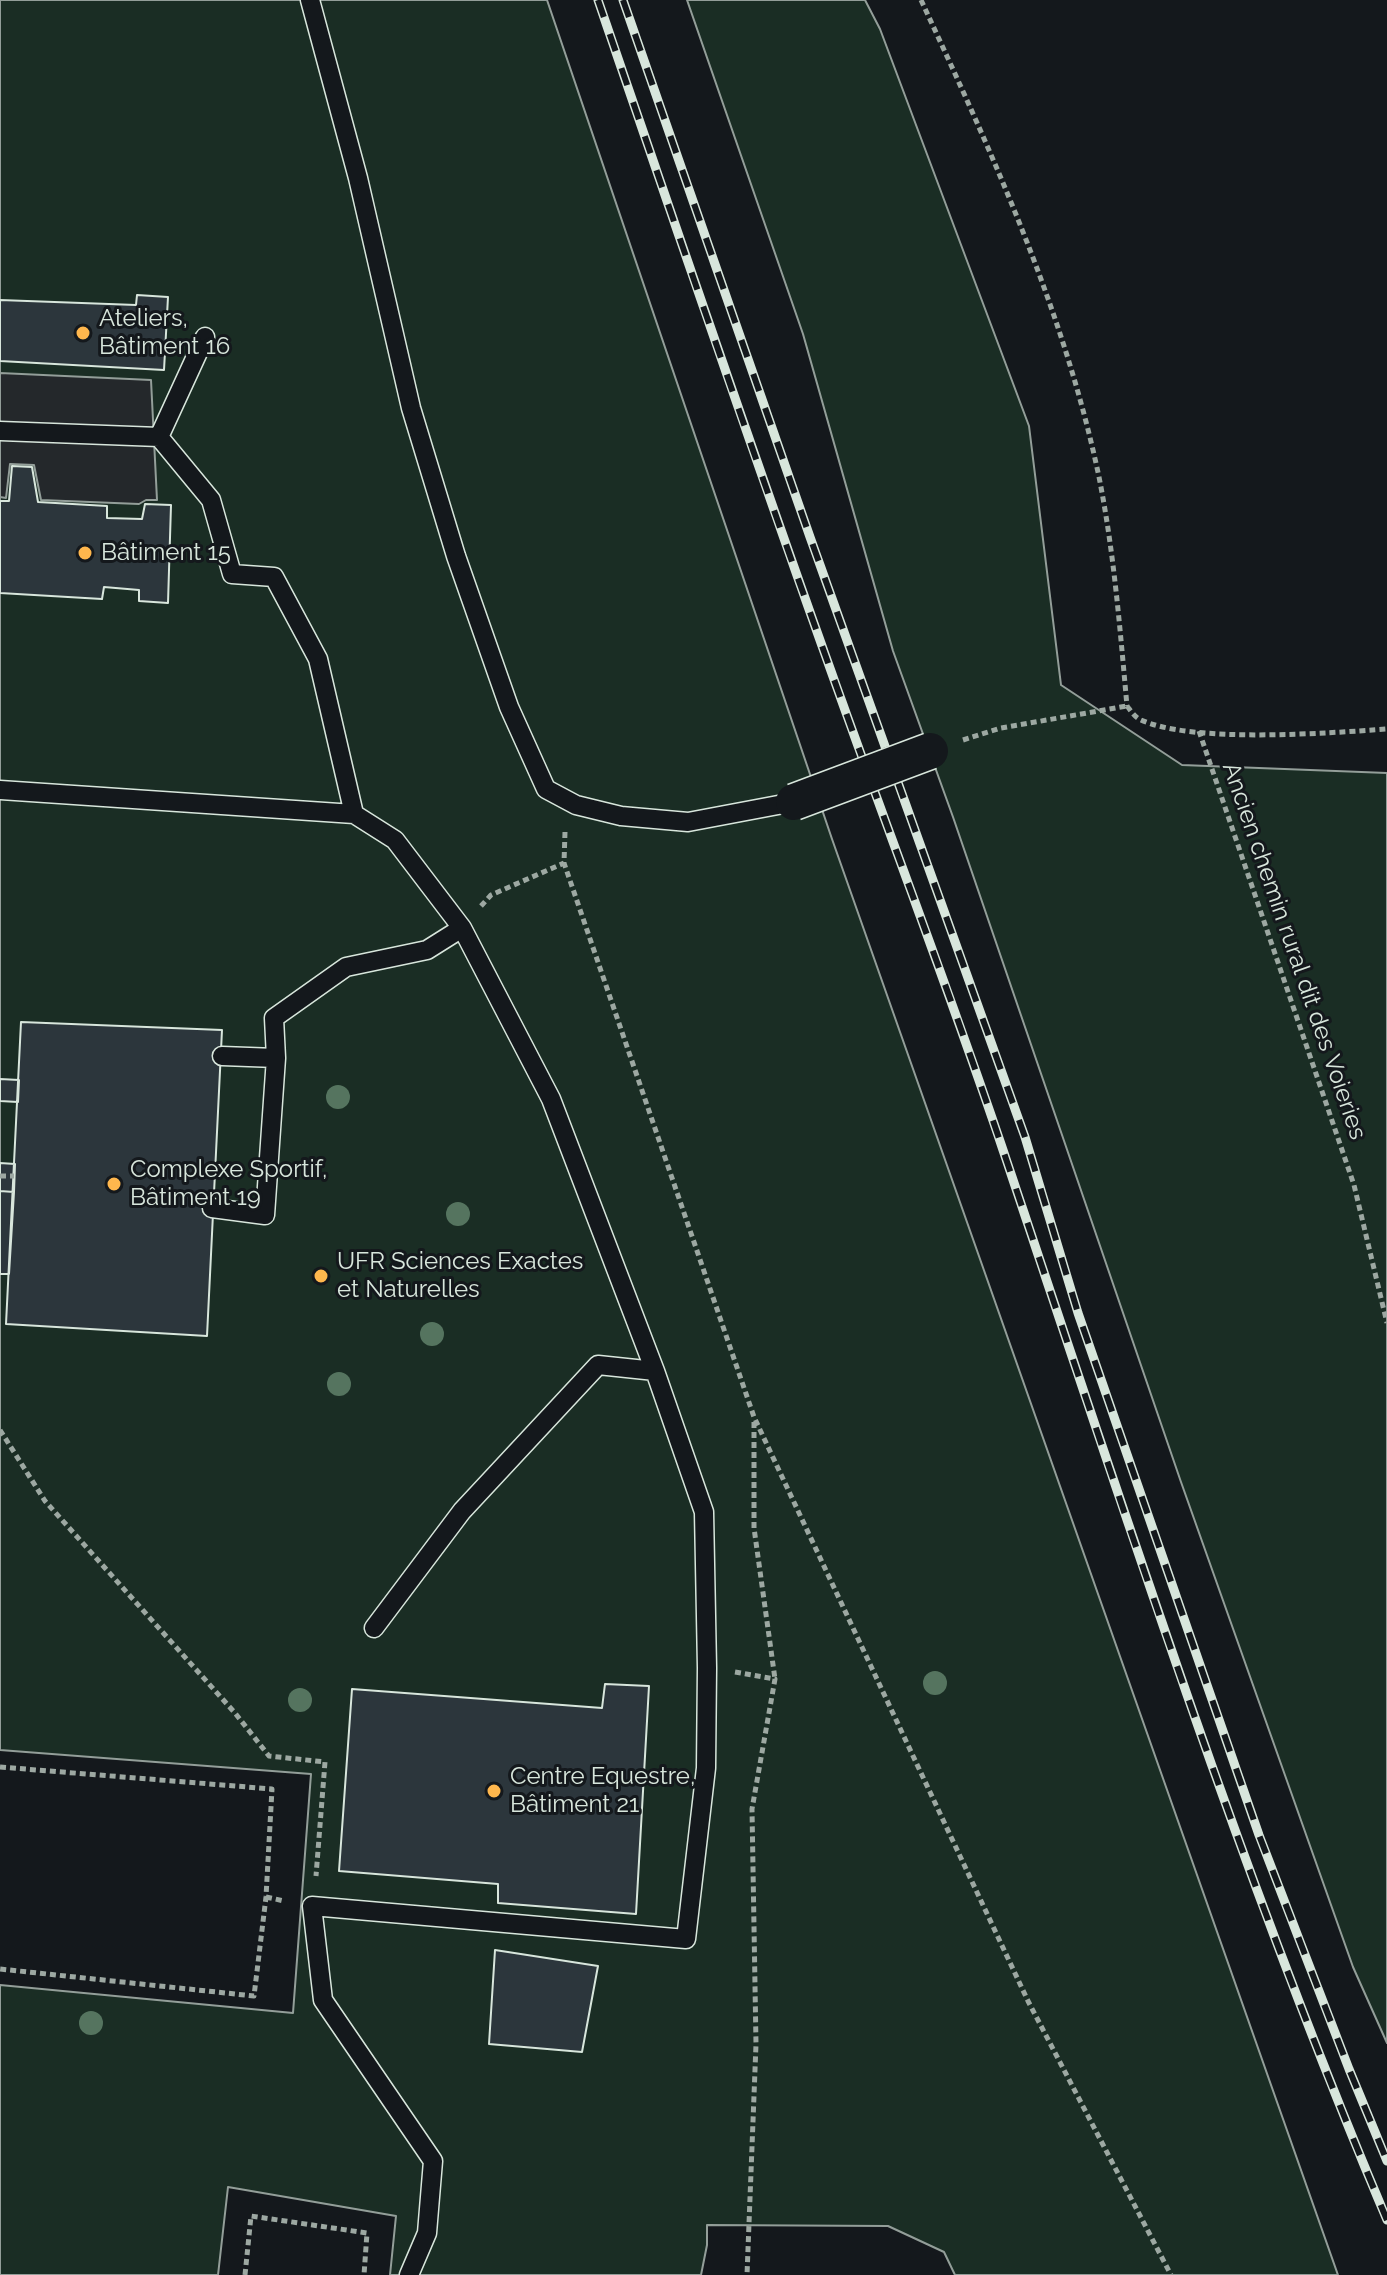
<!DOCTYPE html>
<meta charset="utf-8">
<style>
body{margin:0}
canvas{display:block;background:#14181c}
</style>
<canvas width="1387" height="2275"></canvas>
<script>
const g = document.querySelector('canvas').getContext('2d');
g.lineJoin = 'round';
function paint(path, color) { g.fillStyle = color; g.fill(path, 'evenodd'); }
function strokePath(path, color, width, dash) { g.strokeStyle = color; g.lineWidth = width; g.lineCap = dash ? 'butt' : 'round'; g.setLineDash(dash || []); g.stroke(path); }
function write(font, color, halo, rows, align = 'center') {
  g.font = font + ' Raleway,sans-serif'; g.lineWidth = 6; g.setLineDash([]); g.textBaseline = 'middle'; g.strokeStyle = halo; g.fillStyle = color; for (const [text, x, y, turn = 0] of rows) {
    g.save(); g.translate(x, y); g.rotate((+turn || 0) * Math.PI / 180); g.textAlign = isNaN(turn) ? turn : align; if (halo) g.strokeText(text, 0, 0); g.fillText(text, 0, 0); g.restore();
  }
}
const green = new Path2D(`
 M0,0H547L832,839L1338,2275H955L944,2252L888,2226L707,2225V2245L701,2275H390L396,2216L228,2187L218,2275H0V1985L293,2013L311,1774L0,1750Z
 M687,0H865L880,29L1029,426L1061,685L1182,765L1387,773V2043L1353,1967L1181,1482L953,817L893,651L803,334Z`);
paint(green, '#1a2d24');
strokePath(green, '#939e99', 2);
const parking = new Path2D(`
 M0,373L151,380L157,500H146L139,504L41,500L34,465L10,464L6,498L0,497Z`);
paint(parking, '#24282b');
strokePath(parking, '#939e99', 2);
const building = new Path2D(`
 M137,295L168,297L164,370L0,361V300L136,305Z
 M12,466L32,467L38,502L107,506V518L142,519L145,504L171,505L168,603L139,601V590L104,587L102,599L0,593V501H9Z
 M21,1022L222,1030L207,1336L6,1324Z
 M0,1079L19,1080L18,1102L0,1101Z
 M0,1163L15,1164L14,1192L0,1191Z
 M0,1191L14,1192L9,1274H0Z
 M605,1684L649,1686L636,1914L498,1903V1884L339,1871L352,1689L602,1708Z
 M495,1950L598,1966L582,2052L489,2044Z`);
paint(building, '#2c363c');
strokePath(building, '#d8e6dc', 2);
const lane = new Path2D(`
 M310,0L358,178L411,408L456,556L509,707L546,789L576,805L621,816L688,822L794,802
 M0,431L159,437L211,500L232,574L274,577L318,659L354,814
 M159,437L205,337
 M0,790L354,814L395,840L462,928L551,1099L655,1371L704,1512L707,1668L706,1768L686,1939L312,1906L323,2000L433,2161L427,2233L409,2275
 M276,1058L274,1018L346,967L427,950L462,928
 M212,1208L265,1215L276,1058L222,1056
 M374,1628L462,1511L598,1365L655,1371`);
strokePath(lane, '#d8e6dc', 21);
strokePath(new Path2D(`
 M921,0C992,153 1064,310 1099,477C1114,552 1120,629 1127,706
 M1127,706C1131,711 1134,716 1139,719C1190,744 1328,733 1387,729
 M1199,731L1354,1185L1387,1323
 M963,740L1001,728L1127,706
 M565,832L564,863L754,1417L1028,2001L1171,2275
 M481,906L491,895L564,863
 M0,1176H14
 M754,1422V1528L775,1679
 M0,1430L45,1501L235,1713L269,1756L325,1762L316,1876
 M735,1672L775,1679L752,1809L756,2044L747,2275
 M0,1767L272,1789L266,1897L254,1996L0,1969
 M266,1897L284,1901
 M245,2275L251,2216L367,2233L364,2275`), '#9da8a2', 5, [6, 4]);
strokePath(lane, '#14181c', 18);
const rail = new Path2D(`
 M598,0C675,224 751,448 831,671C888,831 949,990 1003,1150C1124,1510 1239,1870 1387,2220
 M623,0L810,537L1025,1137L1078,1313L1259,1835L1349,2069L1387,2161`);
strokePath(rail, '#d8e6dc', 9);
strokePath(rail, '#14181c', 6, [18]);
const streetBridge = new Path2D(`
 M794,802L930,751`);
strokePath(streetBridge, '#d8e6dc', 39, []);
strokePath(streetBridge, '#14181c', 36);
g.fillStyle = '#55745f';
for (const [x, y] of [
 [338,1097],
 [458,1214],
 [432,1334],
 [339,1384],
 [935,1683],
 [300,1700],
 [91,2023]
]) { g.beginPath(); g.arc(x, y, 12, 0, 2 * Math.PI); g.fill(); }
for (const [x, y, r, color] of [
 [83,333,8,"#ffb74d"],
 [85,553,8,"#ffb74d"],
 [114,1184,8,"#ffb74d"],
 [321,1276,8,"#ffb74d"],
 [494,1791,8,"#ffb74d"]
]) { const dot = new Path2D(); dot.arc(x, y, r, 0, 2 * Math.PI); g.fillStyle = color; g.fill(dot); strokePath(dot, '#14181c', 3); }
write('24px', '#d8e6dc', '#14181c', [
 ["Ateliers,",99,319],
 ["Bâtiment 16",99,347],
 ["Bâtiment 15",101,553],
 ["Complexe Sportif,",130,1170],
 ["Bâtiment 19",130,1198],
 ["UFR Sciences Exactes",337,1262],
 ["et Naturelles",337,1290],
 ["Centre Equestre,",510,1777],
 ["Bâtiment 21",510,1805]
], 'left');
write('24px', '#d8e6dc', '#14181c', [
 ["Ancien chemin rural dit des Voieries",1294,951,71]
]);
</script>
